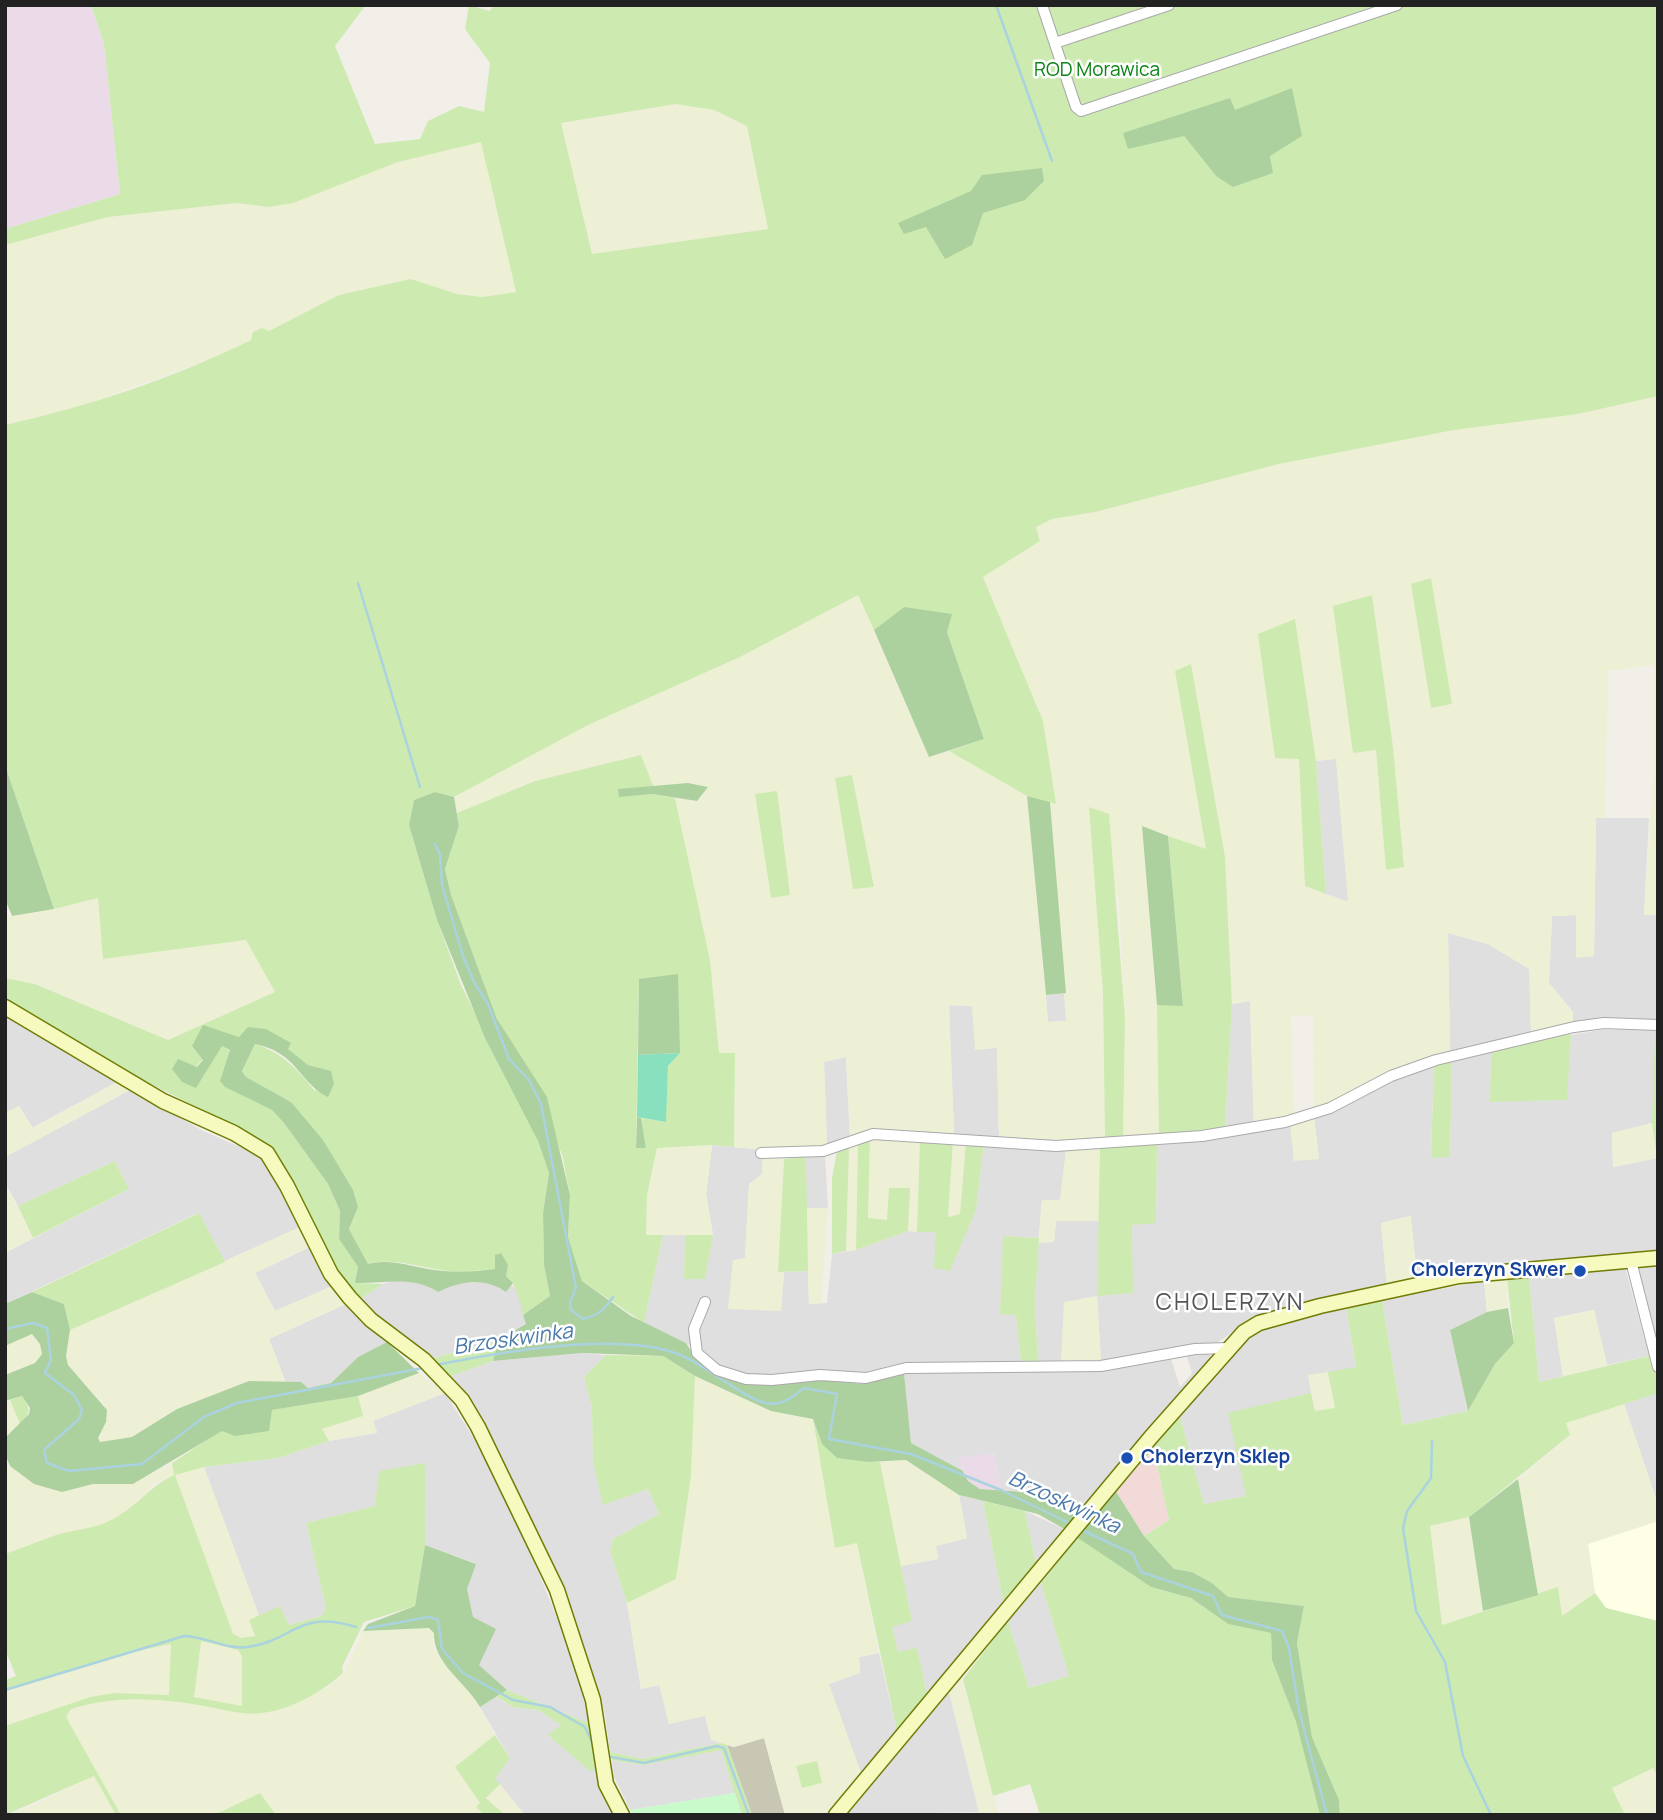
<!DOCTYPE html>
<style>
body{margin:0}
#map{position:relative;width:1663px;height:1820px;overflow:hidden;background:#f2efe9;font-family:Manrope,sans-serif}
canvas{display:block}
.frame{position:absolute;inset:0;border:7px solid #222;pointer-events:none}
</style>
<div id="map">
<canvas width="1663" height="1820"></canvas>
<div class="frame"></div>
</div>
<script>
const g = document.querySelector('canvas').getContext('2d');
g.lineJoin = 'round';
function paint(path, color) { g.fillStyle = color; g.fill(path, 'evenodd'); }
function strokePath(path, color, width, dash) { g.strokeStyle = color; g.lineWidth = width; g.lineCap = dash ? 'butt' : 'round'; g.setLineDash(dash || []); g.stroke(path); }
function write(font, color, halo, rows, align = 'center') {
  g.font = font + ' Manrope,sans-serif'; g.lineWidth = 5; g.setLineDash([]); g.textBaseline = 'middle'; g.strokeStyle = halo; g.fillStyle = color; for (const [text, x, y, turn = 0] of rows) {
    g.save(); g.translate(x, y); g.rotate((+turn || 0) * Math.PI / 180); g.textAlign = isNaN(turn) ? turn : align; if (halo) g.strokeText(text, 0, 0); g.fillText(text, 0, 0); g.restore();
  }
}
paint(new Path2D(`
 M1336,758L1349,902L1326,894L1316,761Z
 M1596,818H1649L1644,914L1658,915V1022L1573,1024V1012L1549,983L1552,916L1576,915V957L1594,956Z
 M1448,933L1488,944L1530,969L1531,1034L1450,1051Z
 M1066,993V1021L1048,1022L1046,995Z
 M1250,1001L1254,1125L1225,1129L1232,1004Z
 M949,1005L972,1006L997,1048L999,1137L954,1134Z
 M5,1013L119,1081L32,1128L19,1106L5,1113Z
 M1657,1029L1652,1123L1612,1134L1613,1167L1658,1158V1250L1522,1262L1417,1278L1410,1216L1381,1223L1387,1287L1251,1320L1215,1344L1101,1361L1097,1296L1064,1364L1038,1363L1035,1303L1038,1243L1054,1241L1056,1221H1099L1097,1296L1132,1225L1156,1222L1157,1145L1224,1137L1290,1124L1319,1158L1314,1117L1383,1084L1434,1064L1431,1157H1450L1452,1059L1491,1050L1490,1101L1566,1100L1571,1035L1600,1030Z
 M846,1057L850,1138L827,1146L824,1062Z
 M132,1089L201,1130L265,1158L300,1227L225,1262L198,1213L5,1304V1253L129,1189L115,1161L18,1206L5,1183V1157Z
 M984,1143L1066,1151L1060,1201H1042L1039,1238L1004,1236L1000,1314H1016L1021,1363L931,1362L897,1364L862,1373L750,1376L720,1367L686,1343L644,1323L663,1235H685L684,1279L713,1235L706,1194L712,1145L763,1150L762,1175L749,1184L745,1259L781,1311L784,1272L808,1271L809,1304L827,1303L832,1254L856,1250L908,1231L936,1232L950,1270L976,1209Z
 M825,1156L828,1208H806V1157Z
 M310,1247L335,1285L275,1311L255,1273Z
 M1658,1264V1357L1636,1267Z
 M1625,1267L1649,1356L1607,1365L1594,1310L1554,1318L1563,1376L1539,1382L1529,1275Z
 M398,1279L427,1285L438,1292L453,1284L493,1282L506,1291L511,1285L517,1289L526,1324L499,1339L431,1359L372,1312L360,1299L383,1284Z
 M1484,1281L1487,1312L1450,1330L1468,1411L1403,1425L1382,1300Z
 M348,1303L387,1342L358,1357L331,1383L308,1388L301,1382L286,1383L269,1339Z
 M1346,1307L1356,1368L1246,1496L1204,1504L1179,1413L1231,1353L1258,1332L1289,1320Z
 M1205,1351L1211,1356L1080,1513L1025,1492L1001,1490L994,1453L959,1459L963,1471L911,1443L904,1374L1171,1359L1180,1387L1192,1373L1186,1354Z
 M582,1353L606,1355L584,1377L592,1408L593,1462L604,1504L648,1489L659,1514L613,1539L610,1551L627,1603L641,1689L659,1685L705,1716L711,1739L721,1743L643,1759L610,1752L605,1715L559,1577L476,1407L451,1376L493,1361Z
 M445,1393L476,1442L523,1535L564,1635L593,1725L507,1690L479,1665L467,1589L475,1563L425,1545L426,1463L375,1506L306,1523L326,1608L322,1616L289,1625L280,1607L259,1616L204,1467L278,1458L329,1441L377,1433L373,1421Z
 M1658,1393V1505L1624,1404Z
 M959,1495L983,1501L1003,1601L927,1694L917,1648L898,1653L891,1626L912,1621L901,1566L938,1559L936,1546L967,1538Z
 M1025,1511L1066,1530L1036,1563Z
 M1041,1583L1069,1676L1029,1688L1008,1621Z
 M879,1653L897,1732L861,1773L828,1684L860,1673L859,1657Z
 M949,1692L979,1812L845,1815Z
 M496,1697L513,1707L538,1710L562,1725L548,1736L598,1770L599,1782L614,1815H525L495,1779L510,1758L480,1707Z
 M714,1749L721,1750L735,1793L630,1810L613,1775L612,1760L643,1765Z`), '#e0dfdf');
paint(new Path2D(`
 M1153,1447L1169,1520L1144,1536L1115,1490Z`), '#f2dad9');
paint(new Path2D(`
 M5,5H91L104,44L120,194L5,229Z
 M994,1453L1001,1490L980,1489L968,1481L958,1458Z`), '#ebdbe8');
paint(new Path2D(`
 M1658,1521V1621L1606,1608L1595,1593L1588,1544Z`), '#ffffe5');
paint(new Path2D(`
 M764,1738L785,1815H752L727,1745L734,1747Z`), '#c7c7b4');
paint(new Path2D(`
 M676,104L714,110L747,126L768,229L592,254L561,123Z
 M481,141L516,292L482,297L457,294L411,279L339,295L215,358L64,412L5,425V245L108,217L236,203L269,207L398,162Z
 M1658,396V915H1644L1654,764V665L1608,671L1605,818H1596L1594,956L1576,958V915L1552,916L1549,983L1573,1012V1024L1531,1034L1529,969L1488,944L1448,933L1450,1051L1399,1069L1314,1110L1313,1016L1291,1015L1294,1117L1254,1125L1250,1001L1232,1004L1225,857L1175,671L1206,850L1142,826L1157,1005L1159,1138H1123L1125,1018L1119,903L1089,808L1103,993L1105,1139L1051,1142L999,1137L997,1048L975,1050L972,1006L949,1005L954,1134L898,1129L876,1130L850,1138L846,1057L824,1062L827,1146L787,1151L734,1147L735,1053H719L710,960L675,798L697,801L708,787L688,783L654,788L641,755L535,781L457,813L454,797L588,725L740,657L858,595L929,757L949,751L1027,796L1048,1022L1066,1021L1050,802L1055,803L1043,721L983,577L1040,541L1036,527L1052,519L1095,512L1279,464L1454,430L1578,414ZM1411,584L1452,704V705L1431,708ZM1372,596L1393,747L1404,867L1386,869L1376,750L1353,752ZM1294,619L1316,761L1336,759L1348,902L1305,886ZM852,775L874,887L853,889L835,779ZM776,791L789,895L771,898L755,795Z
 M98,898L104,959L246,940L275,992L168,1040L37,984L5,978V917L54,909Z
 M119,1081L132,1089L5,1157V1113L19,1106L33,1128Z
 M1314,1117L1319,1159L1294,1161L1290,1124Z
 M1652,1123L1657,1158L1613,1167L1612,1133Z
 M870,1138L920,1139L917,1232L908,1231L909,1189L887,1220L868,1219Z
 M953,1141L966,1142L960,1214L948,1217Z
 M858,1143L856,1250L846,1251L849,1147Z
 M712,1145L706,1194L713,1235H646L647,1195L657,1148Z
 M1100,1147L1099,1221H1056L1054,1242L1038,1243L1042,1200H1060L1066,1151Z
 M763,1158L784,1159L778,1271L784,1272L781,1311L728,1309L733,1260L745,1258L749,1184L762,1174Z
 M5,1183L33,1238L5,1253Z
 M806,1208H828L821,1303L809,1304Z
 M1411,1216L1417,1278L1387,1287L1381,1223Z
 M300,1227L310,1247L255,1273L275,1311L335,1285L348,1303L269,1339L286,1383L249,1381L177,1409L132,1437L100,1442L98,1438L106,1422L104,1405L68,1365L66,1356L70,1330Z
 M1507,1278L1508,1308L1487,1312L1484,1281Z
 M1097,1296L1101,1361L1064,1364L1061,1360L1064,1302Z
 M1594,1310L1607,1365L1563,1376L1554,1318Z
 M32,1334L40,1344L42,1354L35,1363L5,1375V1346Z
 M1328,1372L1335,1408L1314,1411L1308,1375Z
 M419,1373L445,1393L373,1421L377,1432L329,1441L322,1429L363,1416L358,1396Z
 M695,1376L771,1411L813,1419L835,1548L857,1543L879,1653L859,1657L860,1673L829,1684L861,1773L829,1815H785L764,1738L734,1747L711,1740L705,1716L669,1724L659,1685L641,1689L627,1603L676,1579L691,1476Z
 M10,1400L20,1424L5,1438V1401Z
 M1624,1404L1658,1504V1521L1588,1544L1595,1593L1562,1616L1558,1588L1538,1595L1518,1479L1570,1436L1566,1423Z
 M906,1460L959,1495L967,1538L936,1546L938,1559L901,1566L880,1462Z
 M172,1463L175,1474L204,1467L259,1616L249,1620L255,1637L241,1638L233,1635L174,1475L155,1484L129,1509L112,1520L82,1532L59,1534L5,1554V1468L10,1466L34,1483L62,1492L93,1484H133Z
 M1469,1517L1483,1611L1442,1625L1430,1526Z
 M429,1628L434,1633L433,1648L456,1679L471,1692L495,1735L455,1767L480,1803L477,1807L484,1815H276L259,1793L214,1815H121L66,1717L71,1708L102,1700L126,1698L169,1700L262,1714L328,1687L344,1673L363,1631Z
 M201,1641L238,1650L242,1656L243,1707L194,1697Z
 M171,1644L170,1695L115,1693L90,1697L5,1726V1691L133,1652Z
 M962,1676L986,1769L999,1815H965L979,1812L949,1692Z
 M1653,1767L1658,1777V1815H1625L1612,1788Z
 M95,1775L116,1815H6L33,1805Z
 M500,1784L525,1815H505L486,1797Z`), '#eef0d5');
paint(new Path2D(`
 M91,5H366L335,46L375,144L420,139L428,121L459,106L484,112L490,63L465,29L469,5L489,11L495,5H1658V396L1578,414L1454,430L1279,464L1095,512L1052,519L1036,527L1040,541L983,577L1043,721L1056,804L1027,796L949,751L984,739L947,632L904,607L874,630L858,595L740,657L588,725L454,797L435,792L414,800L409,825L437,920L461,985L538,1141L549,1173L543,1213L544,1265L550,1296L523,1315C519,1297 515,1277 497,1271C488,1267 475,1272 465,1272C431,1273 400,1256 368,1264L349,1229L358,1207L291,1102L246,1077L242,1071L255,1044C283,1053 297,1069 315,1091L331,1072L308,1065L287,1049L290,1043L239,1037L192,1046L203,1059L182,1082L222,1045L230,1051L226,1087L272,1110L284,1123L328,1184L340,1211L339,1239L358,1267L356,1283L383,1284L360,1299L332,1261L278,1158L232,1125L141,1079L5,1000V978L35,984L168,1040L275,992L246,940L103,959L98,898L54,909L5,765V425C90,406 174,378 251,340L253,332L262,328L269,331L339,295L411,279L457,294L482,297L516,292L481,142L398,162L293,203L269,207L236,203L108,217L5,245V229L120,194L104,44ZM1293,89L1270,156L1272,173L1216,176L1184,136L1229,98L1235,111ZM676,104L714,110L747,126L768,229L592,254L561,123Z
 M1431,578L1452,704L1431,708L1411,584Z
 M1372,595L1393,747L1404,867L1386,870L1376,750L1353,753L1333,606Z
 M1295,619L1316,761L1326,894L1305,886L1299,759L1275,758L1258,634Z
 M1191,664L1225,857L1232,1004L1225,1129L1159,1138L1157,1005H1183L1168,836L1206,849L1175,671Z
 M641,755L654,788L619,789V796L652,794L675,798L710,960L719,1053H735L734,1147L712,1145L657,1148L647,1195L646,1235H663L644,1323L582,1281L568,1237L570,1195L562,1154L515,1050L497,1019L451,895L445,869L459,826L457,813L535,781ZM639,979L680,1053L668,1066L665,1122L641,1118L646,1148H636Z
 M852,775L874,887L853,889L835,778Z
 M777,791L790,895L771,898L755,794Z
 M1089,807L1109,814L1125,1018L1123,1138L1105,1139L1103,993Z
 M1658,1029V1158H1657L1652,1123L1655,1033Z
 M1566,1033L1571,1035L1567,1100L1490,1102L1491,1050Z
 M1452,1059L1450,1157L1431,1158L1434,1064Z
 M870,1138L868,1218L887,1220L889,1188H910L908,1231L856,1250L858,1143Z
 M920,1139L953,1141L948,1217L960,1214L966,1142L984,1143L976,1210L950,1271L934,1268L936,1232H917Z
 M1157,1145L1156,1223L1132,1225L1133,1293L1097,1296L1100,1147Z
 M849,1147L846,1251L832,1254V1178L837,1151Z
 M806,1157L808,1271L778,1272L784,1159Z
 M115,1161L129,1189L33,1238L18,1206Z
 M199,1213L225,1262L70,1330L64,1304L32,1292Z
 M685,1235H713L705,1279H684Z
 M1003,1236L1039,1238L1035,1303L1038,1363H1021L1016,1315L1000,1314Z
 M1529,1275L1539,1382L1649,1356L1658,1379V1393L1566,1423L1570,1435L1469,1517L1430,1526L1442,1625L1558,1587L1562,1616L1595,1593L1606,1608L1658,1621V1777L1653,1768L1612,1788L1625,1815H1340L1339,1800L1312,1737L1297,1643L1304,1606L1227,1597L1212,1583L1192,1572L1174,1569L1144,1536L1169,1520L1153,1447L1179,1413L1204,1504L1246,1496L1228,1413L1311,1393L1315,1411L1335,1408L1328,1372L1356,1367L1346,1307L1382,1300L1403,1425L1468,1411L1495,1364L1514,1343L1507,1278Z
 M499,1339L493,1361L451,1376L431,1359Z
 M606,1355L663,1356L695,1376L691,1476L676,1579L627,1603L610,1551L613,1539L659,1514L648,1489L603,1505L593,1462L592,1408L584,1377Z
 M22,1396C31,1409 31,1413 20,1424L10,1400Z
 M358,1396L363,1416L322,1429L329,1441L278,1458L204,1467L175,1475L233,1634L241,1638L255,1636L249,1620L280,1606L289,1625L322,1616L326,1608L306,1523L375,1506L379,1471L426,1463L425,1545L415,1606L364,1622L342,1667L343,1673C322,1692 292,1709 263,1713C244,1716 222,1709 204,1706C158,1698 117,1695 71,1709L66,1717L121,1815H116L94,1776L5,1815V1726L90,1697L115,1693L169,1695L171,1644L133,1652L5,1691V1680L16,1676L5,1649V1554C22,1548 39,1541 56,1535C76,1529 95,1529 113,1519C136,1507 150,1486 174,1475L172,1463L222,1430L271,1410ZM201,1641L238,1650L242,1656V1706L194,1697Z
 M813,1419L822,1444L869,1462H880L912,1621L892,1627L898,1652L917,1648L927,1694L897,1732L857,1543L835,1548Z
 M983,1501L1025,1511L1036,1563L1003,1601Z
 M1078,1537L1151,1587L1191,1598L1228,1624L1271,1633L1272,1660L1296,1722L1320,1815H1040L1030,1784L993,1796L963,1679L1008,1621L1029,1688L1069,1676L1041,1583Z
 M507,1690L593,1725L598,1770L590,1771L548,1735L561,1725L538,1710L513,1707L497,1697Z
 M495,1735L510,1758L495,1779L500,1784L486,1798L505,1815H484L476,1807L480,1803L455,1767Z
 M721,1743L727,1745L752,1815H742L721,1750L643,1765L612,1760L610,1752L643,1759Z
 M817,1761L822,1783L802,1788L796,1766Z
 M260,1793L276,1815H214Z`), '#cdebb0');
paint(new Path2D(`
 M1292,88L1302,136L1270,156L1273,173L1233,187L1216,176L1184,136L1128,149L1123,133L1230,98L1235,110Z
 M1042,168L1044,181L1025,200L983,213L972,245L945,259L926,227L904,234L898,223L971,191L982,175Z
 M904,607L952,614L947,632L984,739L929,757L874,630Z
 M5,765L54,909L12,916L5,899Z
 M688,783L708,787L697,801L652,794L619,797L618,789Z
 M435,792L454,797L459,826L445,869L451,895L497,1019L547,1097L570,1195L568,1237L582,1281L631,1316L686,1343L694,1355L746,1382L820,1380L864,1384L904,1373L911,1443L963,1471L968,1481L980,1489L1025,1492L1080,1513L1066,1530L1038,1514L959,1495L906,1460L869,1462L837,1458L822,1444L813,1419L771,1411L695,1376L663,1356L582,1353L493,1361L499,1339L526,1324L523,1315L550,1296L544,1265L543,1213L549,1173L538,1141L485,1038L437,920L409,825L414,800Z
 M1027,796L1050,802L1066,993L1046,995Z
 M1142,826L1168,836L1183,1006L1157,1005Z
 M678,974L680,1053L638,1055L639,979Z
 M203,1025L239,1037L248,1027L266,1029L291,1043L288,1049L308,1065L331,1071L334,1084L328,1097C306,1087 298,1063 277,1052C271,1048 262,1046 255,1044L242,1071L246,1077L291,1102L323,1140L353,1190L358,1207L349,1229L368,1264C392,1259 404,1265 428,1269C451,1273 473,1272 495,1269V1255L501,1253L508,1265L506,1276L513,1283L506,1292C486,1277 459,1281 438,1292C412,1275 384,1284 355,1283L358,1267L339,1239L340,1211L328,1184L284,1123L272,1110L225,1087L220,1081L230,1050L222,1046L196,1088L182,1082L172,1069L178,1059L197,1067L203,1060L192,1046Z
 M637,1117L641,1118L646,1148H636Z
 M32,1292L64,1304L70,1330L66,1356L68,1365L107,1410L106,1422L98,1438L100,1442L132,1437L177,1409L249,1381L301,1382L308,1388L331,1383L358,1357L387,1342L419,1373L358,1396L272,1410L269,1431L235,1436L222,1431L133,1484H93L62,1492L34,1484L10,1466L5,1454V1438L29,1414L30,1408L22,1396L5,1401V1375L35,1363L42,1354L40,1344L32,1334L5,1346V1304Z
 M1508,1308L1514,1343L1495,1364L1468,1411L1450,1330L1487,1312Z
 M1518,1479L1538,1595L1483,1611L1469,1517Z
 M1115,1490L1144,1536L1174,1569L1192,1572L1212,1583L1228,1597L1304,1606L1297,1643L1312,1737L1339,1800L1340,1815H1320L1296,1722L1272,1660L1271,1633L1228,1624L1191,1598L1151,1587L1078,1538Z
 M425,1545L476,1564L467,1589L473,1617L496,1629L479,1665L507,1690L480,1707C466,1682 433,1664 434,1633L429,1628L363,1631L368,1624L415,1606Z`), '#add19e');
paint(new Path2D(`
 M735,1793L742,1815H634L630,1810Z`), '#c8facc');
paint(new Path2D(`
 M680,1053L668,1066L666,1122L637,1117L638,1055Z`), '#88e0be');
strokePath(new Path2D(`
 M996,5L1052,161
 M358,583L420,787
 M435,844L440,855L442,885L463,956L474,982L488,1004L509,1059L529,1080L541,1104L576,1288L570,1302L571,1310L583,1319C599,1315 604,1310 613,1297
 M5,1329L33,1323L47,1328L51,1360L45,1373L74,1395L82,1410L79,1419L44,1450L47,1463L69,1471L142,1464L204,1417L237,1403L423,1368
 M436,1365C501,1352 617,1331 678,1354C705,1364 741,1397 766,1403C781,1407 794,1396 804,1388L837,1394L829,1439L911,1454L1001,1490L1071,1524
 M1432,1441L1431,1478L1407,1511L1403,1528L1416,1611L1445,1662L1463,1756L1491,1815
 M1080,1529L1133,1554L1141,1572L1213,1596L1222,1615L1282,1631L1289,1648L1299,1711L1327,1815
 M368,1628L429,1617L438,1620L442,1649L463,1673L513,1700L550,1707L585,1727L592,1742
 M5,1690L184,1636C205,1636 226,1650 248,1647C295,1640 298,1609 356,1627
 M611,1757L644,1763L717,1746L724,1748L749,1815`), '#aad3df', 2.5);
const street = new Path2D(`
 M1042,5L1076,107L1081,111L1397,5
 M1055,43L1169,5
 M761,1153L823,1151L873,1134L1056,1146L1202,1136L1285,1122L1330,1108L1391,1076L1436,1060L1574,1027L1604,1023L1658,1025
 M1631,1261L1658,1367
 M705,1302L694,1329L697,1353L717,1370L746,1379L772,1380L820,1375L866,1378L906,1368L1101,1366L1195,1349L1228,1348`);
const secondary = new Path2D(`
 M5,1007L163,1101L234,1133L267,1153L287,1186L331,1274L350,1298L371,1320L424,1360L462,1400L478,1427L557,1590L593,1700L606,1784L622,1815
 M836,1815L1151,1437L1244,1332L1259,1323L1320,1306L1459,1276L1658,1258`);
strokePath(street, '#a9a9a9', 12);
strokePath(secondary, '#707d05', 17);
strokePath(street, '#fff', 10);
strokePath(secondary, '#f7fabf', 14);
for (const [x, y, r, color] of [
 [1580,1271,7,"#1a4fb4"],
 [1127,1458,7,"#1a4fb4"]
]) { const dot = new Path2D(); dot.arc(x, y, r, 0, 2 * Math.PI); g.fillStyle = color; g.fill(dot); strokePath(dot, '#fff', 2.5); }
write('19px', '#0c8416', '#fff', [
 ["ROD Morawica",1097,71]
]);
write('bold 19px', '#164399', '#fff', [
 ["Cholerzyn Skwer",1566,1271],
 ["Cholerzyn Sklep",1141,1458,"left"]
], 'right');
write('italic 21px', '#4a7aab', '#fff', [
 ["Brzoskwinka",513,1340,-8],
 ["Brzoskwinka",1064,1503,25]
]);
g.letterSpacing = '2px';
write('23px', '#555', '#fff', [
 ["CHOLERZYN",1230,1304]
]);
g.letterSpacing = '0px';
</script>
